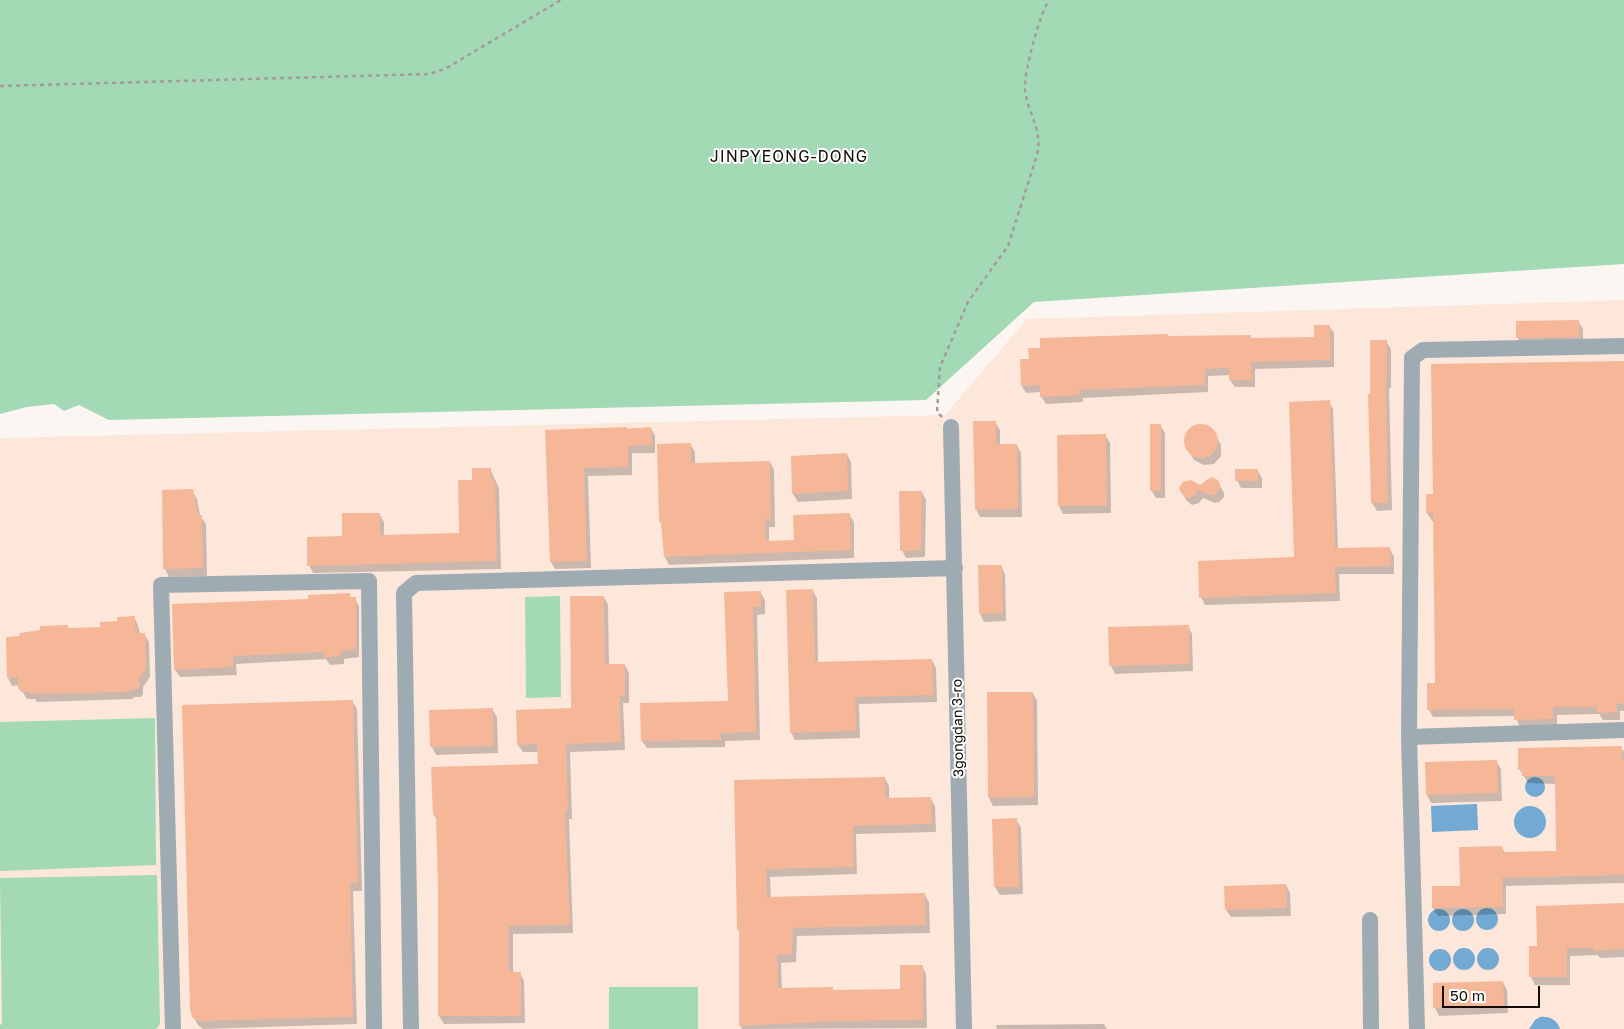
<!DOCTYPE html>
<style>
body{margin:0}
#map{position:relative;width:1624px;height:1029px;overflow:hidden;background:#fcf6f3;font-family:"Golos Text",sans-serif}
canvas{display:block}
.scale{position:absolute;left:1442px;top:986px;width:98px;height:22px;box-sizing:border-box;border:2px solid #150b07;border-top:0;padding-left:6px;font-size:15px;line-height:18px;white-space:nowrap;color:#150b07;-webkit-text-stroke:4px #fff;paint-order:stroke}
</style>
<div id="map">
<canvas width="1624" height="1029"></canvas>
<div class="scale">50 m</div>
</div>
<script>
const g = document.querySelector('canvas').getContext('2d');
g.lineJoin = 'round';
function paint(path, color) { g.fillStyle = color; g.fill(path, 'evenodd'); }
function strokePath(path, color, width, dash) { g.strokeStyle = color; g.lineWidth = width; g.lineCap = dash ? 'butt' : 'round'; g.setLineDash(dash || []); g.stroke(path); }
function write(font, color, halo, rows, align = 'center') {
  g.font = font + ' "Golos Text",sans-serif'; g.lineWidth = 4; g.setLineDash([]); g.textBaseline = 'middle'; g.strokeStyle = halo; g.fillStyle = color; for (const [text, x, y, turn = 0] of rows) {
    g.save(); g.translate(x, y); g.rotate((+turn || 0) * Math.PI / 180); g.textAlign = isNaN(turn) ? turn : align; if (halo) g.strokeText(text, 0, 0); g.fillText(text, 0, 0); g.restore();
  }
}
paint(new Path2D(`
 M1624,300V1029H0V438L945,415L1027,319Z`), '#fde7db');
paint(new Path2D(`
 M0,0H1624V264L1034,302L926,400L109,420L79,405L64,411L54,404L27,407L0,414Z
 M560,596L561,697L526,698L525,597Z
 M155,718L156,865L0,871V722Z
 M157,875L160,1024L156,1029H0V1025L2,1024L0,878Z
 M609,987H698V1029H609Z`), '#a4d9b5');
paint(new Path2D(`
 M1525 787a10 10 0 1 1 20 0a10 10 0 1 1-20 0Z
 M1477,804L1478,830L1432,832L1431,806Z
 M1514 822a16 16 0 1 1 32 0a16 16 0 1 1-32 0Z
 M1476 919a11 11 0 1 1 22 0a11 11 0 1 1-22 0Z
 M1428 920a11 11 0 1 1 22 0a11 11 0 1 1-22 0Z
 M1452 920a11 11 0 1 1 22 0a11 11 0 1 1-22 0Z
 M1453 959a11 11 0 1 1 22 0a11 11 0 1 1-22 0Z
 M1477 959a11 11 0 1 1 22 0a11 11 0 1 1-22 0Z
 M1429 960a11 11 0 1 1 22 0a11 11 0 1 1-22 0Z
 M1540,1017C1550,1016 1557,1020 1560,1029H1529L1535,1020Z`), '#73aad3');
paint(new Path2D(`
 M1578,321L1583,329V344L1522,346L1518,338Z
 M1329,326L1334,333V367L1255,369V387H1235L1230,380V375L1208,376V392L1083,398V402L1046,404L1041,396V392L1026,393L1022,386L1168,337L1250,336L1252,339L1315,338Z
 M1386,341L1391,349V388H1389L1392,510L1377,511L1372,503V395Z
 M1624,363V711H1620V720H1603L1599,714L1557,715V727H1520L1515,716L1433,717L1429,710L1436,684L1434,521H1432L1427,513V495H1434Z
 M1329,402L1333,409L1338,549H1390L1394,557V574H1339L1340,601L1205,605L1201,597L1296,558Z
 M995,422L1000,430V446L1017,445L1021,453L1022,517H980L976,509Z
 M1160,425L1165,433V498H1156L1151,490Z
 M1200,425L1205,426L1214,432L1221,445V456L1214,464L1204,465L1194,460L1189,451L1186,440L1190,430Z
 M651,428L655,436V453H632V475L588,476L591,568L555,569L551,562L546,431Z
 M1105,435L1110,443L1111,513L1063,514L1059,506Z
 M690,444L695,452V464L770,462L774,470L775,527H769V542L795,541L849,514L854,522V558L669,565L665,557L663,527L660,522Z
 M847,454L851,462L852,499L798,502L793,494Z
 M490,469L499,488L501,569L313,573L309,565L343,537L379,514L384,522V536L460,534L473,481Z
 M1257,470L1262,478V488H1241L1237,480Z
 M1217,481L1224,493V497L1219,502L1215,503L1203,498L1199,503L1192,505L1187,501L1182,493Z
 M192,491L197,499L200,516L206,524L207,576L169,577L165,569L163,492Z
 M922,492L926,500L925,557L906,558L902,550Z
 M1001,566L1005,574L1006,621L984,622L980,614Z
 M812,590L817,598L818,663L932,660L936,668L937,702L859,704L860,738L795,740L791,732Z
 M760,592L765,600V614L757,615L760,740L725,741V747L647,748L642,741L729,703L725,594Z
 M349,595L351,599H355L359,606V657L344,659V664L330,665L326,659L236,664L237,675L180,677L175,670L309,600Z
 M604,597L608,605L609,665H625L629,673V703H623L625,750L570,752L572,819H569L573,933L513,934V973H520L524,981L525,1023L444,1024L439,1016V889L437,820L434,815L433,768L539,765V752H523L518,745L572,709Z
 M134,617L138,625L140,634H144L149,642L150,677L143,687V694L141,697H134L133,699L37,702L35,699H27L20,688V685L12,686L8,678L20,637L67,626L69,629L101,628Z
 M1188,626L1192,634L1193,671L1115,674L1111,666Z
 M1033,693L1037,701L1038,805L993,806L989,798Z
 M352,701L357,709L362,891H353L357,1024L203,1029L198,1025L193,1016Z
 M492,709L497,717L498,753L436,755L432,747L431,711Z
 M1621,747L1624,752V883L1506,886V914L1438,916L1433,908L1461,887L1502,847L1505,853L1558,852L1556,784L1528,783L1520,770Z
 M1496,761L1501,769L1502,801L1431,803L1427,795L1426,763Z
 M885,778L889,786V799L930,798L935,806L936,832L856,834L857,874L770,877L771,898L924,894L929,902L930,933L797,936L796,962L781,963L782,989L833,991L902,990L922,966L926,974L927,1028L742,1029L740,1025V932L738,929L735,782Z
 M994,820H1016L1021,827L1023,894L1000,895L995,887Z
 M1286,885L1290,893L1291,916L1231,917L1226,910Z
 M1624,905V957L1600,958L1598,955L1570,956V985H1535L1531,977L1538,947Z
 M1503,982L1507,990L1508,1013L1439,1016L1435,1008Z
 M1104,1024L1107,1029H997L996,1025Z`), '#0003');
paint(new Path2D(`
 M1579,320L1580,337L1516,338V321Z
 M1314,325H1330L1331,360L1251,362L1252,380H1229V368L1205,369V385L1079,390V395L1040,397V385L1021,386L1020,359H1029L1028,348H1040V338L1168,334V336L1251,335V338L1314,337Z
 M1370,340H1387V380H1386L1388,503H1371L1368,394H1370Z
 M1624,361V703L1616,704L1617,712L1597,713V707H1553V719L1514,720V709L1427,710V683H1435L1433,513H1426V494H1433L1431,364Z
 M1330,400L1335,548L1390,547L1391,566L1335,567L1336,593L1199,598L1198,561L1294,557L1289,402Z
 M973,421H996V444H1017L1018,509L975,510Z
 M1150,424H1161V491H1150Z
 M1184 441a17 17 0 1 1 34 0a17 17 0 1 1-34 0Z
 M627,427V429L651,427L652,445L628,446V467L584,468L587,561L550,562L545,430Z
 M1106,434L1107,506H1058L1057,435Z
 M691,443V463L770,461L771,519H765L766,541L794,540L793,515L850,513L851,550L664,557L661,522H659L657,444Z
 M847,453L848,491L792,494L791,456Z
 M472,468H491V479H495L497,561L307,566V537L342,536V513H380V535L459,533L458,480H472Z
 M1235,469H1258V481H1235Z
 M1211,477L1218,480L1220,484V489L1214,495H1210L1198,490L1194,496L1187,498L1181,493L1179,488L1183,482L1191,480L1200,485Z
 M193,489L198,515H202L203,568L163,569L162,490Z
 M899,491H922L921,550L900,551Z
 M978,565H1002L1003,613L979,614Z
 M813,589L815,662L932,659L933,695L855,697L856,731L790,733L786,590Z
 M761,591V607H753L756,732L721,733V740L641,741L640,703L728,701L724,592Z
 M350,593V597H356V649L340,651L341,656L324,658V652L233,656V667L174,670L172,604L308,599V595Z
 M570,596H604L605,664H625V696H620L621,742L566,744L568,811H565L570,925L509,926V972H521V1016H438V889L436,815H433L431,767L538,764L537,744L517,745L516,710L571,708Z
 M135,616V628L137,627V633H145L146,669L139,678L140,686L137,689L130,690L129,692L32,694L30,692H21L18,688V677L7,678L6,637L19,636L20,633L40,630V626L68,625V628L100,627V622L117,621V617Z
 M1189,625L1190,664L1109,666L1108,627Z
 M987,692H1033L1034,797L988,798Z
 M353,700L358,883H350L353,1017L198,1021L192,1017L190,1009L182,705Z
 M493,708L494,746L430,747L429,710Z
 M1622,746V759H1624V875L1502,878L1503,907L1432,908V886H1460L1459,847L1502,846L1503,852L1556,851L1555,776H1522V770H1518V748Z
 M1497,760L1498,793L1426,795L1425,762Z
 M885,777L886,798L931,797L932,824L853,826L854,867L766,869L767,897L925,893L926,925L793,928L792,954L777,955L778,988L833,987V990L900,989V965H923V1020L837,1021L739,1026V930H737L734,780Z
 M1017,818L1019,887H994L992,819Z
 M1286,884L1287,908L1225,910L1224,886Z
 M1624,903V949L1594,951V948H1567V977H1529V946H1537L1536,906Z
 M1503,981L1504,1006L1433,1008V983Z`), '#f5b798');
strokePath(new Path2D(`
 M0,86L429,74L445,69L460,60L561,0
 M942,417L937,412L940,367L968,302L1008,246L1037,155C1043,129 1028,115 1025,90C1023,75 1040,13 1049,0`), '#a39b98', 2.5, [4, 4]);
strokePath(new Path2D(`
 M951,427L964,1029
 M1409,737L1624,730
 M1370,920L1371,1029
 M173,1029L161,585L369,581L374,1029
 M411,1029L404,593L416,583L955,568
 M1417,1029L1409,737L1412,358L1423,350L1624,346`), '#9fabb2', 16);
write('14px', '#150b07', '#fff', [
 ["3gongdan 3-ro",958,728,-91]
]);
g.letterSpacing = '1px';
write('16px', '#150b07', '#fff', [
 ["JINPYEONG-DONG",789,157]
]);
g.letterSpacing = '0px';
</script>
